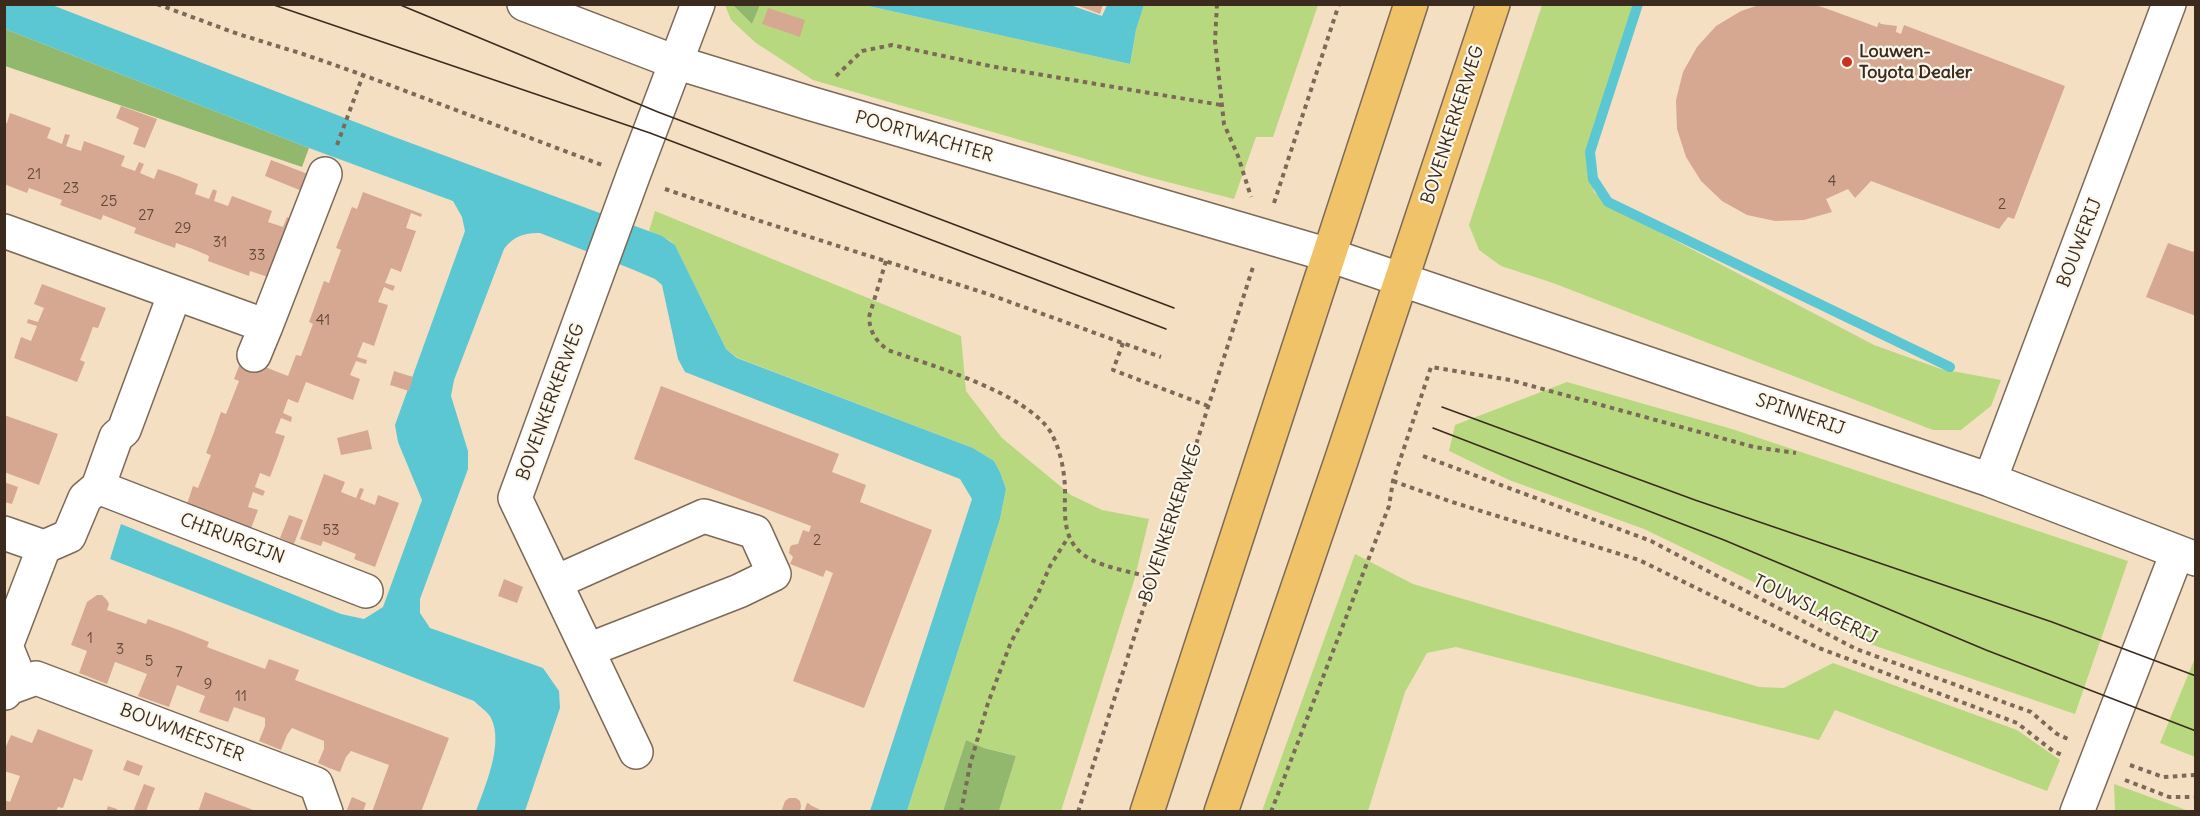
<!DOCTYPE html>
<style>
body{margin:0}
#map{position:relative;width:2200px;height:816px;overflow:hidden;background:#f4dfc3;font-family:Delius,sans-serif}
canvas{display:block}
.frame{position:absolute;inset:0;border:6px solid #3b2a1e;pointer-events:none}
</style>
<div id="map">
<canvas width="2200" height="816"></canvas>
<div class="frame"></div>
</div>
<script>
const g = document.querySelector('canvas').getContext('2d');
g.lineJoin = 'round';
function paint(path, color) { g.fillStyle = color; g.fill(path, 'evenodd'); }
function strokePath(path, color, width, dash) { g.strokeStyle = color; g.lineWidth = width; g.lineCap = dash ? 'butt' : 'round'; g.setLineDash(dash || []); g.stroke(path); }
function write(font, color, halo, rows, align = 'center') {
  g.font = font + ' Delius,sans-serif'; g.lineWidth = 4.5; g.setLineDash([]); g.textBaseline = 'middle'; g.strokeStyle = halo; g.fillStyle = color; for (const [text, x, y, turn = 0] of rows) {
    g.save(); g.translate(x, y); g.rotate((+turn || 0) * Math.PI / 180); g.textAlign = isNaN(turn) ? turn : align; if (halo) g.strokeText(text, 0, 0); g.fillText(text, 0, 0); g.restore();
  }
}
paint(new Path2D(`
 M725,5H733L752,24L760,5H864L1130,64L1136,30L1144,5H1318L1273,137H1256L1234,199L1148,177L813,80L756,43L731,20Z
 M1542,5H1633L1596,126L1588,168L1594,192L1610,205L1642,223L1874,345L1941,369L2001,380L1991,406L1961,430H1933L1553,283L1501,266L1479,250L1469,225Z
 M655,211L961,336L966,391L1002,438L1071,495L1102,510L1149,519L1134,581L1061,811H999L1016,756L984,748L966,740L943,811H907L1000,519L1006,489L1000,472L994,461L973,448L738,358L726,349L675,245L669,240L649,231Z
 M1567,382L1732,429L2128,561L2075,714L1864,642L1821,621L1766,588L1644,529L1509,480L1449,451L1455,425Z
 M1355,554L1413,584L1759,687L1784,688L1833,663L2017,730L2060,760L2047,791L1835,710L1819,740L1456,647L1427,653L1405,692L1368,811H1262Z
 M2195,658V757L2160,743Z
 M2114,784L2189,811H2115Z`), '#b8d880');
paint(new Path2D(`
 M733,5H760L752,24Z
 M5,29L309,148L302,167L5,66Z
 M966,740L984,748L1016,756L999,811H943Z`), '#92b86e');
paint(new Path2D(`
 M4,5H52L389,135L662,236L675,245L726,349L737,358L973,448L994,461L1000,472L1006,489L1000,519L907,811H870L972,499L960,479L685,372L678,359L662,285L655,279L634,270L540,233C524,233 514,236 504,249L454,380L451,396L468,451V469L420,599V613L430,628L543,668L559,691L560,708L525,811H476C485,787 504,743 491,718C488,712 479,706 474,701L110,559L121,524L341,614L364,619L383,607L422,500L398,442L395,425L465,231L462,217L453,201L309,148L5,29Z
 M864,5H1070L1102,16L1107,5H1144L1136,30L1130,64Z`), '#5bc7d3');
strokePath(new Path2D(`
 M1638,4L1590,152L1593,179L1608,202L1950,367`), '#5bc7d3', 10);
paint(new Path2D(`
 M1074,4H1103L1100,14Z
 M1762,4H1811L1825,8L1877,27L1879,22L1881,24L1897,26L1896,32L1901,34L1904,25L2065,86L2014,219L2008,217L1999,229L1871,181L1855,198L1848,189L1826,199L1832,212L1804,220L1775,221L1747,215L1722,201L1701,181L1686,157L1677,129L1676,100L1683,72L1697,47L1716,26L1741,11Z
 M768,8L805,20L800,37L762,24Z
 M121,106L157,119L145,148L133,144L139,128L116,118Z
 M10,113L51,128L47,138L62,144L65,134L70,135L66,146L81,151L84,141L125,156L121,166L135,171L139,162L144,164L140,173L154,179L158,169L178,176L198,184L195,194L209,199L213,189L217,191L214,201L228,206L232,196L272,211L268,222L283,227L287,217L289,218L268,277L250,271L249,276L208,261L209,256L193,249L176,243L175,248L134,233L136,228L103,215L101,220L60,205L62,200L29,188L27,193L4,184V122L7,123Z
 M271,160L308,174L302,191L265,176Z
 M363,192L422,214L421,217L411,213L406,228L416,231L401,272L391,268L385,283L395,286L393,291L384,287L378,302L388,305L374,346L363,342L357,357L367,360L366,364L356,361L350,375L360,379L353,400L306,382L298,403L288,399L283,413L292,417L291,422L281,418L275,433L285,436L278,456L270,477L260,473L255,487L265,491L263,496L253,492L248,507L258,510L250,531L186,507L193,486L198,488L211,455L206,453L214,432L221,412L226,414L239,381L234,379L242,358L288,376L296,355L301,356L313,324L309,322L324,281L329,283L335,266L341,250L336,248L352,207L357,209Z
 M2168,243L2193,252L2196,246V316L2146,297Z
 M42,284L106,308L98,328L93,327L87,343L80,360L85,362L77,382L14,358L21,337L31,341L37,326L27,323L28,319L38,322L44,308L34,304Z
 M394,371L413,377L409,391L390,385Z
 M661,386L839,454L832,472L866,485L860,502L932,530L864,708L793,681L833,573L826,570L823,577L790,564L793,557L789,553L790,547L792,545L798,544L803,530L809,532L811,526L634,459Z
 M4,415L58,434L39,485L4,472Z
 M368,430L372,449L341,455L337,438Z
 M324,474L345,482L341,492L356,498L360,488L364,489L360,499L375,505L378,495L399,503L375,567L354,559L356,554L323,541L321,546L300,539Z
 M4,482L18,487L12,504L4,502Z
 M289,515L303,520L294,544L280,538Z
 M504,579L523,587L517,603L498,596Z
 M97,595H102L107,600L109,604L107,610L146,624L148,619L179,630L209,642L207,647L265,669L269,659L299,670L295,680L449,738L421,812H372L389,765L351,751L346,757L340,772L329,768L318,763L324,749V741L292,728L287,735L281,750L259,741L265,726V718L234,707L228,722L213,717L199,712L205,696L177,685L169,707L152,701L138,696L147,674L115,662L107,684L79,673L87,651L71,645L87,602Z
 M38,729L93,750L82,781L74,778L63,808L58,807L56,812H4V800L10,802L20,776L4,771V751L11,735L32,743Z
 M127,760L143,766L139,776L123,770Z
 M144,784L155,788L148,806L146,812H133Z
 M205,792L256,811V812H198Z
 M352,797L366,803L363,812H346Z
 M789,798H796L800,801L801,806L800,812H781L785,801Z
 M807,803L810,804V805L825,812H804Z
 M108,806L117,809L118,812H106Z`), '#d7a891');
const minor = new Path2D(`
 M524,4L675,62L809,103L1329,255L1990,480L2196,559
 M4,231L266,326L325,174
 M254,355L266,326
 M1990,480L2169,4
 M98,487L366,591
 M4,533L44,547
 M556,582L704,516L755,532L774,574L739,591L588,650
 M21,683L6,646L44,547L69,536L85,498L98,487L116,437L124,430L175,293
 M5,693L6,689L36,678L316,784L326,812
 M636,752L515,498L633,176L698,4
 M2077,812L2177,553`);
const major = new Path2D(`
 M1147,812L1411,4
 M1221,812L1341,461L1493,4`);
strokePath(minor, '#7c6958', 36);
strokePath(major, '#7c6958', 36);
strokePath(new Path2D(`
 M157,4L238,34L303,54L363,75L602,165
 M1217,4L1215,41L1224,124L1238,156L1251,197
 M836,76L862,51L892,45L990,66L1221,105
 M337,145L363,75
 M665,189L757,220L988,294L1161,357
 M1274,203L1339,4
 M886,261L869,317C870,333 876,341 888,350C932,366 1024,392 1050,431C1060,448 1064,468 1065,488C1065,517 1061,544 1092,560C1107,568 1136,573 1153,578
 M1123,343L1113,370L1208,406
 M1423,456L1651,541L1856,649L2031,712L2057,734L2068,739
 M1393,481L1452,502L1639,560L1819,648L2017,723L2053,751L2062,755
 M2130,765L2163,777L2196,775
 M2125,780L2169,797H2196
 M961,812L970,765L988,703L1011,642L1037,596L1050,566L1069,536
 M1078,812L1253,267
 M1271,812L1389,506L1393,481L1431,367L1510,380L1754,447L1796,453`), '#7c6958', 4, [4.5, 4.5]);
strokePath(minor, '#fff', 33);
strokePath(major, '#f0c369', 33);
strokePath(new Path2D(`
 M271,4L650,133L1166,329
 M398,4L658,112L1174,308
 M1442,407L1695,500L2052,622L2196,676
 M1433,428L1724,540L1986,650L2196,731`), '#3b2a1e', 1.5);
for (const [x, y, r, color] of [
 [1847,62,6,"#c8321e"]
]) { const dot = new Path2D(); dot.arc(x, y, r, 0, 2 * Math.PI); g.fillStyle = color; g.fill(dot); strokePath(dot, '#fbf7ec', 2); }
write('15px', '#624a3b', null, [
 ["21",34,175],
 ["4",1832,182],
 ["23",71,189],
 ["25",109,202],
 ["2",2002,205],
 ["27",146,216],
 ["29",183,229],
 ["31",220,243],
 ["33",257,256],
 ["41",323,321],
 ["53",331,531],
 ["2",817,541],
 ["1",90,639],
 ["3",120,650],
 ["5",149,662],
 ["7",179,673],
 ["9",208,685],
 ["11",241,697]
]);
write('bold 18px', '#3b2a1e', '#fbf7ec', [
 ["Louwen-",1859,52],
 ["Toyota Dealer",1859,73]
], 'left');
write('18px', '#3b2a1e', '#fbf7ec', [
 ["BOVENKERKERWEG",1453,125,-72],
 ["POORTWACHTER",924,137,16],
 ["BOUWERIJ",2080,243,-69],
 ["BOVENKERKERWEG",551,402,-70],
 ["SPINNERIJ",1800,415,19],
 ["BOVENKERKERWEG",1171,523,-72],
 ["CHIRURGIJN",232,539,21],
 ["TOUWSLAGERIJ",1815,610,26],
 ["BOUWMEESTER",182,733,21]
]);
</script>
